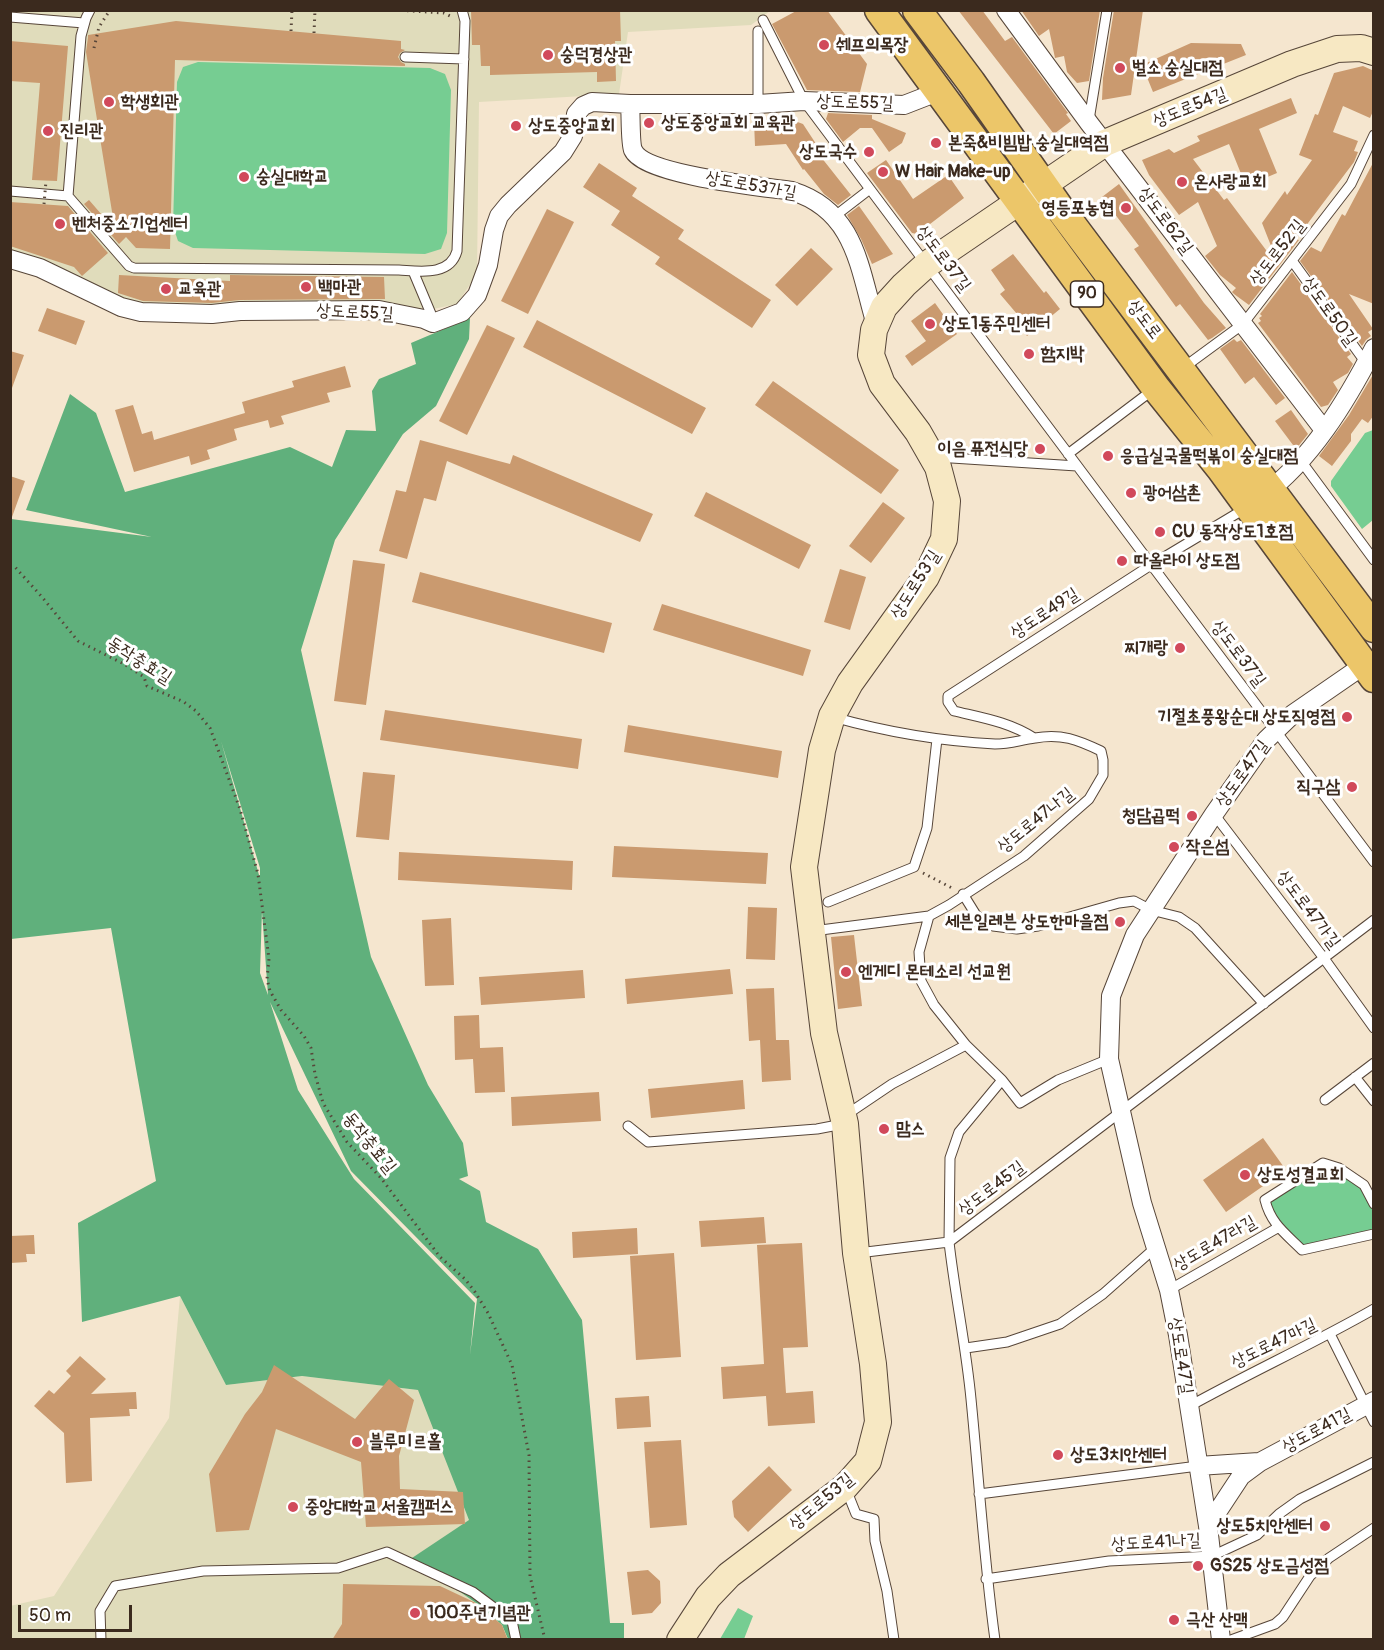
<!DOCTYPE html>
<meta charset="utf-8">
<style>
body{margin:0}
#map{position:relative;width:1384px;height:1650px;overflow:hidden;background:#f5e6cf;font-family:Pangolin,sans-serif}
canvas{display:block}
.frame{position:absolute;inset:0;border:12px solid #3b2a1e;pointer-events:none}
.scale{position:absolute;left:18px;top:1605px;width:114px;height:27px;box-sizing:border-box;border:3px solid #3b2a1e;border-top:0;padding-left:8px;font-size:18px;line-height:21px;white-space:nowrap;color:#3b2a1e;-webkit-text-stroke:4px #fff;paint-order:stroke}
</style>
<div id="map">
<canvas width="1384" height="1650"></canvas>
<div class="frame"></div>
<div class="scale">50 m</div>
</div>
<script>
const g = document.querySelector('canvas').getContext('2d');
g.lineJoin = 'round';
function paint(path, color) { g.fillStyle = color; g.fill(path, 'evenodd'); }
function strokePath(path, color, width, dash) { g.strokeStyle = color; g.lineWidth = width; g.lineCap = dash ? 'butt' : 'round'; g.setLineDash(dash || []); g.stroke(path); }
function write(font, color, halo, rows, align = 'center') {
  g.font = font + ' Pangolin,"Poor Story",sans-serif'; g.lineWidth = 6; g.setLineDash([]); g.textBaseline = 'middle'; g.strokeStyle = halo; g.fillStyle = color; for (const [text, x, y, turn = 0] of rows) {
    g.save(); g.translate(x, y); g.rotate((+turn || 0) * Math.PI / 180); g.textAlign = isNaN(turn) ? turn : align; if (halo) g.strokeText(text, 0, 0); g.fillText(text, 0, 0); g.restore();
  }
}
paint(new Path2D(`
 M10,11H770L751,25L628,32L619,94L479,102L477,274L457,304L419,312L216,311L117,305L11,253Z
 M180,1296L226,1385L302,1376L419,1390L465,1400L489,1639H11L10,1606L54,1596L169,1418Z`), '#e0dcbb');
paint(new Path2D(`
 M198,62L430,68L445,74L451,90L447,233L441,249L425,254L193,248L178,241L173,226L177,82L183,67Z
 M1373,430V520L1362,529L1331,486V481L1365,433Z
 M1321,1164C1336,1169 1369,1188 1373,1205C1375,1212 1373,1222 1373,1229L1368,1235L1302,1246L1280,1227L1265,1200Z
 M738,1608L753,1616L744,1639H720Z`), '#76cd92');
paint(new Path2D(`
 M470,318L469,339L436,406L403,434L335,540L301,650L371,957L428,1085L463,1143L468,1176L459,1179L480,1191L486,1222L538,1249L582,1320L610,1623H624V1639H508L502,1625L476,1603L412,1558L469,1520L418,1390L302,1376L226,1385L180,1296L82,1322L78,1223L156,1181L111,928L11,939V519L152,537L26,510L70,394L96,413L125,492L290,447L332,467L346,430L376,431L372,391L379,379L416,364L411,343ZM221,741L260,868V875H259ZM262,910V911L268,995L260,973ZM270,1002L351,1171L477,1299L470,1355L475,1303L354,1179L298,1090Z`), '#60b07c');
paint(new Path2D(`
 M471,10H620L621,41H615L616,81L597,82V72L490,75V66H481L480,45H472Z
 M798,10H827L867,64L860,92L807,90L772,24Z
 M958,10H982L1005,41L1012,37L1068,113L1066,114L1071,121L1054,134Z
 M1021,10H1100L1089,81L1077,83L1067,72L1064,56L1055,58L1049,29L1039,36Z
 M1114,10H1143L1131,95L1102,100L1103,78Z
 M176,21L401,41V49L405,50L400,53L398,57L401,62L405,64V66L175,60L170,249L136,248L126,237L119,244L84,204L89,200L115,230L86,52L88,37V35Z
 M10,41L68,46L57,181L32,180L40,83L10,81Z
 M1191,43L1241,44L1246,55L1153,92L1142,65Z
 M1363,66L1374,71V109L1370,118L1343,106L1333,132L1358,141L1354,151L1358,152L1354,162L1296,239L1299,240L1249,305L1234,294L1232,292L1236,288L1220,275L1205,256L1217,246L1198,202L1179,215L1149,175L1142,160L1169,149L1174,153L1200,141L1197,136L1291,98L1297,113L1259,129L1277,173L1246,186L1229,144L1193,159L1224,200L1227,198L1275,262L1277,261L1262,223L1285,191L1287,195L1312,160L1299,155L1315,114L1318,115L1334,73Z
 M828,113L872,115V119L906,133L902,143L889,152L872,128H860L843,142L826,119Z
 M784,117L803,124L824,156L821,157L851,195L838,205L824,194L804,169L803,170L786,144L755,146L754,121L781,119Z
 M886,160L913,199L948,175L964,198L917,234L912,233L867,173Z
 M1374,161V304L1349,294L1373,329L1368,332L1371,336L1366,340L1362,346L1300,261L1311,247L1321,252L1342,214L1345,216Z
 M599,163L637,188L632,196L684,230L678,239L771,300L752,328L655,264L660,257L611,225L620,211L583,187Z
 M1119,184L1204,303L1226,328L1212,338L1208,340L1180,304L1176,307L1134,249L1139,246L1102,197Z
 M10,202L68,206L108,253L82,276L74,267L10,246Z
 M859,206L893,254L872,264L861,239L847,215Z
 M547,209L574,222L528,314L501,301Z
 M811,248L833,269L797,306L775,285Z
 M1013,254L1044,293L1046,291L1060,309L1027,336L1012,318L1017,314L1000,294L1005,290L991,270Z
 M1292,272L1351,354L1347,357L1353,364L1348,373L1333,382L1338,390L1328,405L1321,407L1258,323L1261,321L1259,318L1262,316L1260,314Z
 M119,275L230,281V275L384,277L385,299L240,300L212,303L143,301L118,293Z
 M935,303L957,334L912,366L905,356L926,341L911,321Z
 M47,308L85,321L76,345L38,331Z
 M537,320L706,408L692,434L523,347Z
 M487,325L515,338L467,435L439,421Z
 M1234,339L1237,342L1241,340L1285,398L1276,405L1254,377L1245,384L1220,349Z
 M10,351L24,355L12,388H10Z
 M345,366L351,387L327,393L330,402L281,416L284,424L270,428L268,420L234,429L237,440L207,450L210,459L191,465L189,456L134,472L115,410L133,405L142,434L152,431L154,440L245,413L242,402L294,387L292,381Z
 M1374,373V415L1368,423L1362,419L1351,434V441L1332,466L1319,456L1349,415Z
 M773,381L899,470L881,494L755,405Z
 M1291,410L1308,434L1296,449L1275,421Z
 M420,440L510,464L513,455L653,514L640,542L447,461L436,501L424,498L407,559L379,551L396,490L406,492Z
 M10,476L25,481L12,517H10Z
 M706,492L811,545L799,569L694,516Z
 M883,502L905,518L871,563L849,546Z
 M353,560L385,564L366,705L334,701Z
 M840,569L866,577L850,630L824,622Z
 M420,572L612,623L604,653L412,602Z
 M662,604L811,650L803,676L653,630Z
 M385,710L582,739L578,769L380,740Z
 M628,725L782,751L778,778L624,752Z
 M363,772L395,775L389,840L356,837Z
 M614,846L768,853L766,884L612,877Z
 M399,852L573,861L572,890L398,880Z
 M748,907L777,908L775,960L746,959Z
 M451,918L454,985L425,986L422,920Z
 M854,935L862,1006L838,1009L831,937Z
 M730,969L733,994L627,1004L625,979Z
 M583,970L585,998L481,1005L479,977Z
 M774,988L776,1040H789L791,1080L762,1082L760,1040L749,1041L746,989Z
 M479,1015L480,1048L503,1047L505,1092L475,1093L473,1059L455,1060L454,1016Z
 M743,1080L745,1109L651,1118L648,1089Z
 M599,1092L601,1121L512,1126L511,1097Z
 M1263,1138L1286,1170L1226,1212L1203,1180Z
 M764,1217L766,1243L701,1247L699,1221Z
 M637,1228L638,1254L573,1258L572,1232Z
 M34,1235L35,1254H26L27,1262L10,1263V1236Z
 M802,1243L808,1347L783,1348L786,1393L813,1391L815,1423L768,1426L766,1396L723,1399L721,1367L764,1364L757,1245Z
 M674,1253L681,1357L636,1360L630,1256Z
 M80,1356L106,1379L91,1394L136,1392L137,1409H129L130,1416L90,1418L92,1481L66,1483L64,1433L34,1406L49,1390L54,1394L71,1376L66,1371Z
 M274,1365L355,1419L389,1379L414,1400L399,1456L400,1489L463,1492L465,1524L366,1527L361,1462L276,1429L249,1530L216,1532L209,1474L245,1414L262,1392Z
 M649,1396L651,1427L617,1429L615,1398Z
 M681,1440L687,1525L650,1528L644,1442Z
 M769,1466L792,1490L748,1532L734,1517L732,1501Z
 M648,1570L660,1581L661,1603L652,1613L632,1615L627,1572Z
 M343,1584L440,1586L476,1603L502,1625L508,1640H332L342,1624Z`), '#ca9a6f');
const lane = new Path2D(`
 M90,10L86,18L81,36L68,196L129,266L134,268L399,270C418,271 450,277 457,251L465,21L462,10
 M10,17L84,23
 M763,20L804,101L1374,862
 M758,31V104
 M405,57L464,59
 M1089,120L1107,10
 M10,191L68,196
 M835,216L870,189
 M1293,262L1366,363
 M413,271L434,321
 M1183,368L1243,324L1351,184L1374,135
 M1068,454L1154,389
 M936,457L1077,466
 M1301,461L1374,560
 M1034,738C1009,722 983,718 954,711L948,702V696L1151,565L1246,508
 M1214,814L1323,957L1374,1028
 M963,894L976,915L993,926L1017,929L1038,926L1119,903L1134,901L1151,910L1179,917L1195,928L1264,1004
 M828,902L914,867L927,828L937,739
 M813,931L929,916L949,905L1024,856L1089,799L1103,775V760L1101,751C1078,740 1061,733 1035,738C1020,740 1010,744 995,744C939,741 886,732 833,717
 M1355,1077L1374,1101
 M1002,1080L1020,1103L1058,1080L1109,1059
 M1325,1100L1374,1063
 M846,1115L892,1084L966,1045
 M628,1126L648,1142L817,1129L843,1124
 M1374,1204L1364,1185L1339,1168L1323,1163L1265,1200C1271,1224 1285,1233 1302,1250L1374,1234
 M858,1253L949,1242L950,1158L959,1132L1002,1080L966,1045L934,1005L921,981L919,952L929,916
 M1169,1290L1279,1227
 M1330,1334L1374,1422
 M966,1348L1007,1342L1060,1324L1103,1294L1155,1248
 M1188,1407C1249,1373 1313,1344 1374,1309
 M846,1489L856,1514L874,1519L875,1541L887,1591L894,1640
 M979,1494L1198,1466
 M986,1579L1109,1561L1212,1556L1257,1535L1279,1514L1300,1499L1374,1462
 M101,1640L100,1611L115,1586L203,1571L338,1568L387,1552L473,1592L512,1621L516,1640
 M995,1640C984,1560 979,1480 971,1399C966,1346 955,1295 949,1242L1374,920
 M1231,1640L1275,1624L1283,1617L1310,1576L1329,1558L1374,1528`);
const street = new Path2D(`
 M1006,10L1089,123L1324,430
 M630,104C631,114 630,143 633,150C644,175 764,187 792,191C856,211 859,268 876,325
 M10,259L40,268L121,307L141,312L212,314L240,311L379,310L424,319L433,323L462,312L477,295L488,265L494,230L499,216L508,205L563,152L573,136L576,114L583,106L592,102L630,104H758L804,101L904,105L940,91
 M1262,496C1311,460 1346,402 1374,348
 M1198,1466L1259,1462
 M1208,1526L1241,1476L1260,1462L1374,1401
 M1221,1640L1208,1526L1178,1335L1169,1290L1142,1203L1109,1059L1111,996L1135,935L1214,814L1266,740L1293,714L1364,665`);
const secondary = new Path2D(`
 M680,1640L708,1597L729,1575L845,1487L868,1461L878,1422L873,1364L856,1253L845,1124L824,1033L804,867L822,750L832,716L850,683L926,577L944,539L947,501L938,467L918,432L882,384L871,355L874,330L884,307L904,285L926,265L1105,143L1292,64L1337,49L1361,48L1374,52`);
const primary = new Path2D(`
 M879,10L1156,388L1221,469L1374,678
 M917,10L971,82L1063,213L1374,628`);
strokePath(lane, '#574639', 11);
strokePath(street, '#574639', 20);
strokePath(secondary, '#574639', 28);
strokePath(primary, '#574639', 31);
strokePath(new Path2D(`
 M395,10L444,13L450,16
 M639,10V11
 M291,31L292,10
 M314,33L315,10
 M94,48L99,27L110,10
 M10,566L15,567L42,597L78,641L124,664L144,677L147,686L184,702L196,711L210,728L240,809L258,874L269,959L267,979L270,991L281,1010L304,1036L311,1048L315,1074L323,1103L347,1142L381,1178L440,1257L465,1279L475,1292L488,1313L512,1365L529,1455L530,1576L545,1640
 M923,873L952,888`), '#574639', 3, [1.5, 4.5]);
strokePath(lane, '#fff', 9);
strokePath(street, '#fff', 18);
strokePath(secondary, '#f7e8c3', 26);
strokePath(primary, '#ecc669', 28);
strokePath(new Path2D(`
 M44,204L46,181`), '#574639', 3, [1.5, 4.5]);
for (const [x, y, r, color] of [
 [824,45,6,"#d1495b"],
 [548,55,6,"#d1495b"],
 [1120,68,6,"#d1495b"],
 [109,102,6,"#d1495b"],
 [649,123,6,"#d1495b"],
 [516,126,6,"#d1495b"],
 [48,131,6,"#d1495b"],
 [936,143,6,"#d1495b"],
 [869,152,6,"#d1495b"],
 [883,172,6,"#d1495b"],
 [244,177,6,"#d1495b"],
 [1182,182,6,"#d1495b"],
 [1126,208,6,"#d1495b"],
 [60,224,6,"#d1495b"],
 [306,287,6,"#d1495b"],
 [166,289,6,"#d1495b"],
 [930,324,6,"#d1495b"],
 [1029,354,6,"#d1495b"],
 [1040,449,6,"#d1495b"],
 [1108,456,6,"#d1495b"],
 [1131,493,6,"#d1495b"],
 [1160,532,6,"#d1495b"],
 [1122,561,6,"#d1495b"],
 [1180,648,6,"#d1495b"],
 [1347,717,6,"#d1495b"],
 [1352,787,6,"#d1495b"],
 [1192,816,6,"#d1495b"],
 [1174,847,6,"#d1495b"],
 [1120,922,6,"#d1495b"],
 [846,972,6,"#d1495b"],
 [884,1129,6,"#d1495b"],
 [1245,1175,6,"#d1495b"],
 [357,1442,6,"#d1495b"],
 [1058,1455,6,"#d1495b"],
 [293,1507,6,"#d1495b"],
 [1325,1526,6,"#d1495b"],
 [1198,1566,6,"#d1495b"],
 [415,1613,6,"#d1495b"],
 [1174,1620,6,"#d1495b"]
]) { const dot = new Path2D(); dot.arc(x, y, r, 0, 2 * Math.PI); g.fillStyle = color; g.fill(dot); strokePath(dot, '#fff', 2); }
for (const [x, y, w] of [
 [1087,294,33]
]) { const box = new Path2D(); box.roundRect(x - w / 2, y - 13, w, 26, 4.5); g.fillStyle = '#fff'; g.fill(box); strokePath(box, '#3b2a1e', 1.5); }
write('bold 16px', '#3b2a1e', null, [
 ["90",1087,294]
]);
write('bold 18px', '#3b2a1e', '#fff', [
 ["쉐프의목장",836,45],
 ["숭덕경상관",560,55],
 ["벌소 숭실대점",1132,68],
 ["학생회관",121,102],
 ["상도중앙교회 교육관",661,123],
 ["상도중앙교회",528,126],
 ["진리관",60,131],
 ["본죽&비빔밥 숭실대역점",948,143],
 ["상도국수",857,152,"right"],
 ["W Hair Make-up",895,172],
 ["숭실대학교",256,177],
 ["온사랑교회",1194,182],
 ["영등포농협",1114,208,"right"],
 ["벤처중소기업센터",72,224],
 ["백마관",318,287],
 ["교육관",178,289],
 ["상도1동주민센터",942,324],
 ["함지박",1041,354],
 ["이음 퓨전식당",1028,449,"right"],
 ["응급실국물떡볶이 숭실대점",1120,456],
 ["광어삼촌",1143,493],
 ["CU 동작상도1호점",1172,532],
 ["따올라이 상도점",1134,561],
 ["찌개랑",1168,648,"right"],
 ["기절초풍왕순대 상도직영점",1335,717,"right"],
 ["직구삼",1340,787,"right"],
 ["청담곱떡",1180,816,"right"],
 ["작은섬",1186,847],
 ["세븐일레븐 상도한마을점",1108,922,"right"],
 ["엔게디 몬테소리 선교원",858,972],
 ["맘스",896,1129],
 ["상도성결교회",1257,1175],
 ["블루미르홀",369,1442],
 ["상도3치안센터",1070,1455],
 ["중앙대학교 서울캠퍼스",305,1507],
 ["상도5치안센터",1313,1526,"right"],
 ["GS25 상도금성점",1210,1566],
 ["100주년기념관",427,1613],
 ["극산 산맥",1186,1620]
], 'left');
write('18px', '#3b2a1e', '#fff', [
 ["상도로55길",855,103,2],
 ["상도로54길",1190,108,-22],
 ["상도로53가길",751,186,10],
 ["상도로62길",1165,221,53],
 ["상도로52길",1278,253,-52],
 ["상도로37길",943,259,53],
 ["상도로50길",1329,312,54],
 ["상도로55길",355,313,3],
 ["상도로",1144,320,53],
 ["상도로53길",916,585,-58],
 ["상도로49길",1045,614,-33],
 ["상도로37길",1238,654,53],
 ["동작충효길",139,661,32],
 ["상도로47길",1243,774,-54],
 ["상도로47나길",1036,821,-39],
 ["상도로47가길",1308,910,53],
 ["동작충효길",369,1143,51],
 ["상도로45길",992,1189,-37],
 ["상도로47라길",1215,1244,-30],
 ["상도로47마길",1274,1344,-26],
 ["상도로47길",1180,1356,81],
 ["상도로41길",1317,1431,-28],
 ["상도로53길",822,1502,-40],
 ["상도로41나길",1156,1543,-3]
]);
</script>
